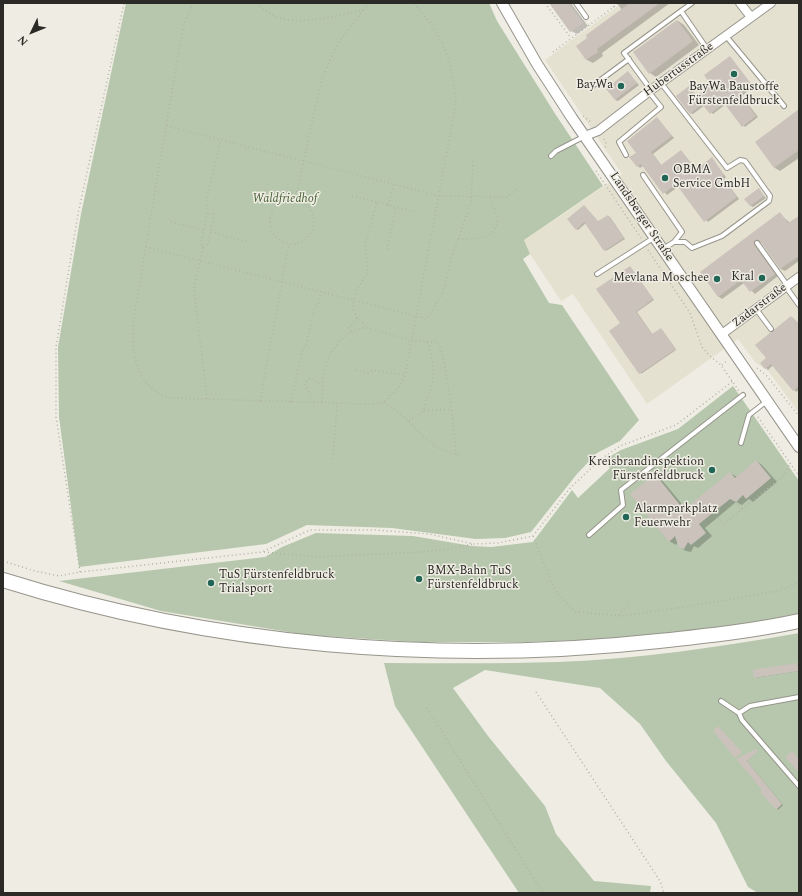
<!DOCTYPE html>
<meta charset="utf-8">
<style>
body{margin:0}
#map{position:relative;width:802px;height:896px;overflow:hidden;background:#efede3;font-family:Spectral,serif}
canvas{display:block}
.frame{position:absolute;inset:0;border:4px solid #2b2a26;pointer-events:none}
.north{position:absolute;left:12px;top:12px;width:40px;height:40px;-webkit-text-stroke:3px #efede3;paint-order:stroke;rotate:227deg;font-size:11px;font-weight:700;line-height:16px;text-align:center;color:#2b2a26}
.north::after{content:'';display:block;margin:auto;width:14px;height:18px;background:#2b2a26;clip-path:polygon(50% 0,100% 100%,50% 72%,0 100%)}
</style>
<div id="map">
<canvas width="802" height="896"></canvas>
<div class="frame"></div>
<div class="north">N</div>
</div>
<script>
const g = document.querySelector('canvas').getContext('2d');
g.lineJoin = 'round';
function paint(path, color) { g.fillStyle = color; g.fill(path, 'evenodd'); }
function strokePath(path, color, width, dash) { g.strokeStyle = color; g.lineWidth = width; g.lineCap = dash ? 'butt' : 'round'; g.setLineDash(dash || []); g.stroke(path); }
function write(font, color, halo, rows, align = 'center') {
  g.font = font + ' Spectral,serif'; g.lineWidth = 3; g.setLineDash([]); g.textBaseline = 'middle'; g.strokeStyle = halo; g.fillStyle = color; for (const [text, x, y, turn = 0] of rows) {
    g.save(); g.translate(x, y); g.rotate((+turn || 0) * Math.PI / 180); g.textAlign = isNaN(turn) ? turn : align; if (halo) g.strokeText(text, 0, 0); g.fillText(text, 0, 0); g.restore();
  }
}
paint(new Path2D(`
 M622,3H799V413L769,372L755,362L738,339L647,404L573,294L561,301L530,254L524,240L622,174L545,60Z`), '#e5e1d1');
paint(new Path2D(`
 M126,3H489L497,21L554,112L603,186L524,240L530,254L523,259L549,303L562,305L639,420L620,441L597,453L577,474L531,532L505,538L476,539L392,528L307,525L266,544L79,567L59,417L58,347L81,214Z
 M733,386L799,481V615L753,623L640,638L527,642H416L307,635L161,611L59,581L265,557L282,547L316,533L413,536L472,546L491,547L533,542L572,490L578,498L610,468L604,460L621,450L678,429Z
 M799,633V893H758L748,887L716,823L666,761L640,724L600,688L485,670L453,688L488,736L545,806L556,834L594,881L651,886L650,893H519L395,706L384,663C442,663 500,664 558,662C638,659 720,647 799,633Z`), '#b6c7ad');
paint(new Path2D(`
 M550,3H571L588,26L577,34L571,31Z
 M617,3H670L602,53L603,56L593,63L587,60L577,47L622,10Z
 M678,21L684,25L699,45L656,77L650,73Z
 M730,57L753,87L742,96L758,117L745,127L726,104L713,114L705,105L693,114L690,113L689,87L698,97L713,86Z
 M628,73L639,85L618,101L615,100Z
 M799,110V158L780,171L775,168L756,142Z
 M657,119L674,138L653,154L662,166L681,151L697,170L712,159L726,177L724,179L739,199L708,222L679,186L667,195L643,166L640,168L638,166L637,153Z
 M759,190L766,198L753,207L750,205Z
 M584,206L598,222L608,216L610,217L625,239L606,251L586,223L578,230L576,229Z
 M780,214L790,223L799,217V261L785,271L781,269L762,243L759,242L758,248L778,276L755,294L744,283L722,299L718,296L701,273Z
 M631,268L654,300L637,312L653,335L662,330L676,350L641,374L622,323Z
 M792,317L799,324V390L796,392L773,365L768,370L766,368L767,358Z
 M756,461L762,465L777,482L753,502L749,499L742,505L736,502L705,528L712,536L698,548L694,546L691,552L686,551L680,547L678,542L676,545L669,541L655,475L661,479L682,504L688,508L730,473L737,477Z
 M797,664L799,671L755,678Z
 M757,751L747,761L783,805L778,810L762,792L763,790L738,759Z`), '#0003');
paint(new Path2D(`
 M549,3H568L583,23L570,32Z
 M630,3H660L597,49L598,52L586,60L576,46L587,38L586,35Z
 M677,20L693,41L649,74L633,52Z
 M730,56L752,85L740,94L756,116L742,127L724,103L710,114L702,104L690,114L676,96L689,86L697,96L711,85L704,75Z
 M628,71L637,83L615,100L606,89Z
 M799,109V150L774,168L755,142Z
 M657,117L672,136L651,152L661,165L681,150L696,170L712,157L724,175L722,177L737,197L704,222L676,184L663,194L641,164L637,167L629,157L636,153L627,141Z
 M759,188L764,196L750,206L744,199Z
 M584,205L598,221L608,215L624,238L604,251L584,222L576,230L567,219Z
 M780,212L788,223L799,216V256L780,269L760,241L755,240L754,245L775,274L750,292L741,280L718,297L700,272Z
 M630,266L653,299L636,312L652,334L661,328L676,349L639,374L609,331L620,323L596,289Z
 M791,316L799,325V386L793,391L771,364L765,369L760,363L766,358L755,345Z
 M756,460L771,478L746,499L743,495L736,502L730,499L699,524L706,533L691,545L688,542L684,549L679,548L675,536L669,542L630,494L655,474L680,505L682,503L686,508L730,472L735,478Z
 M797,663L799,671L754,678L753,670Z
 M718,726L742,752L735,758L713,731Z
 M756,749L758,751L747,761L782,804L776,810L760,792L762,790L736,759Z
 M792,751L799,759V773L785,757Z`), '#cbc2bb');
const service = new Path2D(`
 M576,3L586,17
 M681,11L692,3
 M726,36L784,106
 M661,83L727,168L740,160L745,161L770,196L769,201L722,236L692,248L685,242H674
 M591,87L629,59
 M651,90L624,53L681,11L707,49
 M626,155L619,142L661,107L649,92
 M551,156L556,151L585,136
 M643,175L682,232L674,242L663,249
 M757,243L787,285
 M597,274L655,237
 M786,287L799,305
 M756,309L771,329
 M741,443L749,415L767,401
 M589,535L623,505L621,490L743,395
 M799,697L750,706L739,713L742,720L799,786
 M721,701L739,713`);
const minor = new Path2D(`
 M740,3L751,17
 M585,136L598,131L651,90L771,3
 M722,334L799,277`);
const tertiary = new Path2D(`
 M502,3L537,64L572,118L799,447`);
const trunk = new Path2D(`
 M3,580C213,646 440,665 659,641C706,636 753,631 799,621`);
strokePath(service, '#97958c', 6);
strokePath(minor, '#97958c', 10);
strokePath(tertiary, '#97958c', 12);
strokePath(trunk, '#97958c', 16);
strokePath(new Path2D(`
 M193,3L185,22L179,49L134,317C130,349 134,388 171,398L369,404L384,402L400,386L405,375L456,104C454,63 442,33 413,3
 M257,3C283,34 330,16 363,10L368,3
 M545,3L571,38
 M611,3L614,7
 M553,52L619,3
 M583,116L592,123
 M167,126L439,196L506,197L519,188
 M604,139L606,142L605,149
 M596,171L641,238
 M352,196L377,202
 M270 222a22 22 0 1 1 44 0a22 22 0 1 1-44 0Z
 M295,200L321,82L329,62L339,42L363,10
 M388,205L394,185
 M171,222L203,230
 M211,232L248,242
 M458,239C491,240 507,233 490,198
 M146,247L427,319L443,292L452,256L471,202L473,160
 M203,247L208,244L214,217L213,214H207
 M387,249L396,208
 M648,250L690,313L702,347L711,357L721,365L739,391
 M357,318L353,308V303L356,291L368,272L365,246L377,202L414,212
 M351,332L349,328L357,318L362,321L365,328
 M427,342H437C446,350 455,438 456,455
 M722,365L728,360
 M757,368L766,375L799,416
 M356,370L367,373L373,370L405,375
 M207,399L194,289L203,247L201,243L207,213V198L221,140
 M260,401L289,244
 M291,402L303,348L306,346L314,308L318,305L321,292
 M322,402C323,391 322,379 325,368C329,350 348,326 368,328L412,341
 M384,402C393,409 402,415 409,422C425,439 438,452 462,455
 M314,403L305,384L307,380L310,378L323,386
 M424,411L452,409
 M758,417L799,476
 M409,421L424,411C424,400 428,397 431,387C435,374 433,353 427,342L412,339
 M333,459L337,404
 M737,501L742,509
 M718,518L724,524L784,475L790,464
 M533,536L555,591L576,612L624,616L709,603L782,590L799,582
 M264,552L318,557L419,552L449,549L473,544
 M3,561L35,571L59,576L80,572L262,552L310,530H375L429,534L474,544L498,543L533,536L570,488L601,459L620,446L676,425L733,381
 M80,572L56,417V347L78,214L124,3
 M619,615L629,602
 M536,692L660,881L664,893
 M427,708L543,893`), '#b3b2a9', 1.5, [1, 3]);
strokePath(service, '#fff', 4);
strokePath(minor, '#fff', 8);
strokePath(tertiary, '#fff', 10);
strokePath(trunk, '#fff', 14);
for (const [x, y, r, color] of [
 [734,74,4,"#216556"],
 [621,86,4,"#216556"],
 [665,178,4,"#216556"],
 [762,278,4,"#216556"],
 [717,279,4,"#216556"],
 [712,470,4,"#216556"],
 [626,517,4,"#216556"],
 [419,579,4,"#216556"],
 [211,583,4,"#216556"]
]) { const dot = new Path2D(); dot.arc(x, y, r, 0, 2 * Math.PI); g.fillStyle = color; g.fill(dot); strokePath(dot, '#efede3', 1.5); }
write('12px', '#2b2a26', '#efede3', [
 ["Hubertusstraße",679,70,-36],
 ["Landsberger Straße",641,217,56],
 ["Zadarstraße",760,306,-37]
]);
write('12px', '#2b2a26', '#efede3', [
 ["BayWa",613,86],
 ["BayWa Baustoffe",734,88,"center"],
 ["Fürstenfeldbruck",734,102,"center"],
 ["OBMA",673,171,"left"],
 ["Service GmbH",673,185,"left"],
 ["Kral",754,278],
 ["Mevlana Moschee",709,279],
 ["Kreisbrandinspektion",704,463],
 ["Fürstenfeldbruck",704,477],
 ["Alarmparkplatz",634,510,"left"],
 ["Feuerwehr",634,524,"left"],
 ["BMX-Bahn TuS",427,572,"left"],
 ["Fürstenfeldbruck",427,586,"left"],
 ["TuS Fürstenfeldbruck",219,576,"left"],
 ["Trialsport",219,590,"left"]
], 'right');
write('italic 12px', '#435f34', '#efede3', [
 ["Waldfriedhof",285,200]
]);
</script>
